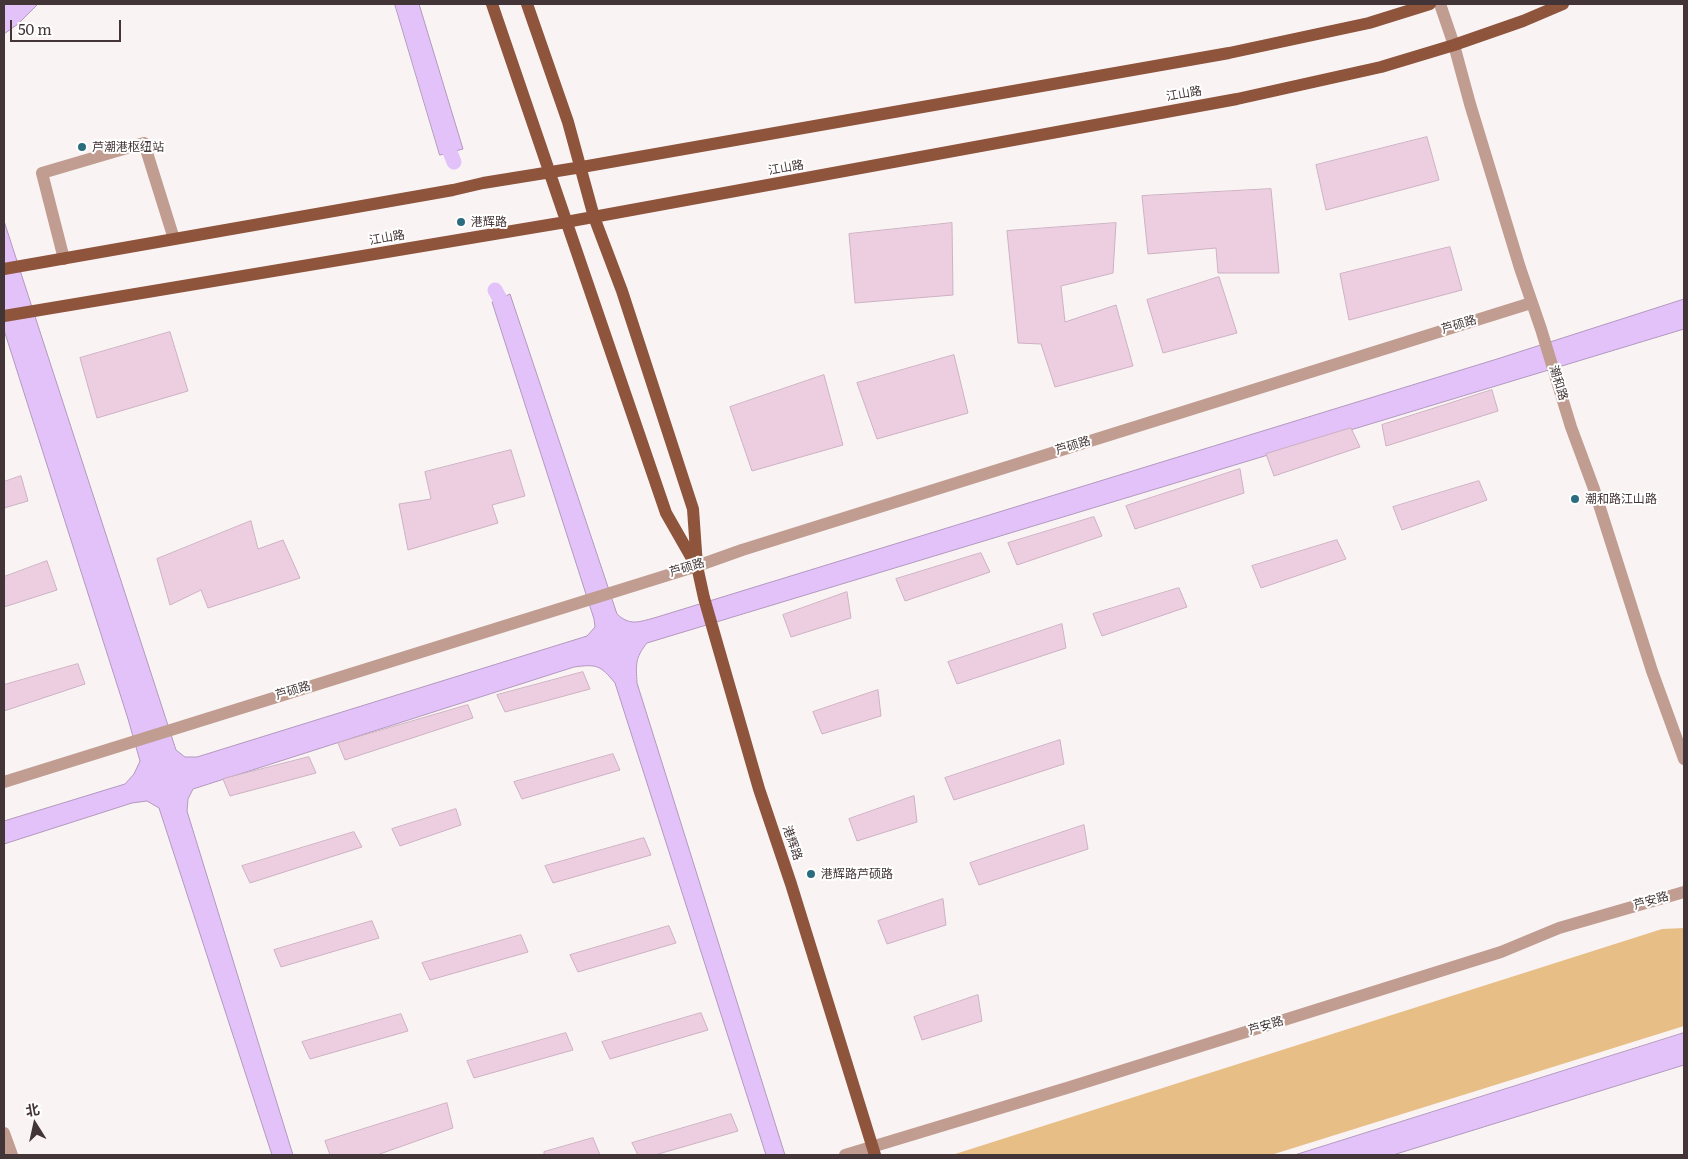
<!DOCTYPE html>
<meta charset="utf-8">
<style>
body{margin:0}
#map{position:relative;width:1688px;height:1159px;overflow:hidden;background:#faf3f4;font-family:Literata,"Noto Sans SC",serif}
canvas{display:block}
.frame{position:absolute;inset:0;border:5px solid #433537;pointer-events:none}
.north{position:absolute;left:10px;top:1099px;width:50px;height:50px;-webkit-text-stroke:4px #fff;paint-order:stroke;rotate:350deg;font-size:14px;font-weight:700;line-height:20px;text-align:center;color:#433537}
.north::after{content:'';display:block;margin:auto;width:18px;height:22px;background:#433537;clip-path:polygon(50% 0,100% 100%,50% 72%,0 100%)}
.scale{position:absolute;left:10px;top:20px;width:111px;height:22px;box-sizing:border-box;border:2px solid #433537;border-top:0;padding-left:6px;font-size:15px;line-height:18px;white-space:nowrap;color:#433537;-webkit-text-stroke:4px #fff;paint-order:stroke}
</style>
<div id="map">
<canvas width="1688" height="1159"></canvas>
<div class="frame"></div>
<div class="north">北</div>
<div class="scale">50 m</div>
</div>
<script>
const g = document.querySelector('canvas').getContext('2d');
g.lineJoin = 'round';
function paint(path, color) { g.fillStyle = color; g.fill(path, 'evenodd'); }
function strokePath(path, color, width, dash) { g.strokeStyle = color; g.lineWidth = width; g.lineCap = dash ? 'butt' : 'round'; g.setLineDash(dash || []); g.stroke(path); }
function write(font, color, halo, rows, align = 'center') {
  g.font = font + ' Literata,"Noto Sans SC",serif'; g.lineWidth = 4; g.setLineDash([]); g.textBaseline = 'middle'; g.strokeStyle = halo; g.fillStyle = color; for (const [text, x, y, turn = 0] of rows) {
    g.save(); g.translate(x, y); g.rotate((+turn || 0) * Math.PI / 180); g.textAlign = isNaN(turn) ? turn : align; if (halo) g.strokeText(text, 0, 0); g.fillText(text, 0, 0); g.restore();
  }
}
paint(new Path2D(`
 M1684,928V1026L1271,1155H952L1662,929Z`), '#e8be87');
const water = new Path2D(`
 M4,4H38L18,24L4,34Z
 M395,4H419L463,149L440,155Z
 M4,221L176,750L185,757H197L587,636L595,627L594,619L492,302L510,294L617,614C630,626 638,622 654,618L1497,359L1684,299V329L647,643C635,658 636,664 637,683L785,1155H766L615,683C600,665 597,664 574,667L193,789L188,799L187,811L293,1155H272L159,808L147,801L132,803L4,844V821L125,784L134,774L140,761L128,719L4,330Z
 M1684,1033V1065L1393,1155H1295Z`);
paint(water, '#e2c2f8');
strokePath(water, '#b298be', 1);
strokePath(new Path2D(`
 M450,152L454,162
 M495,290L500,299`), '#e2c2f8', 15);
const building = new Path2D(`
 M1427,137L1439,180L1326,210L1316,165Z
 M1271,189L1279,273H1218L1216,248L1148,254L1142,196Z
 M952,223L953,295L855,303L849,234Z
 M1116,223L1113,273L1061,286L1065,322L1116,305L1133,366L1055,387L1041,344L1018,343L1007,231Z
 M1450,247L1462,290L1349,320L1340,274Z
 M1219,277L1237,333L1163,353L1147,300Z
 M170,332L188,391L97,418L80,358Z
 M954,355L968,413L877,439L857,383Z
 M824,375L843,445L752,471L730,407Z
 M1492,390L1498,411L1386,446L1382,425Z
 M1351,428L1360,447L1274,476L1266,454Z
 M511,450L525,496L492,505L498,523L408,550L399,504L431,499L425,472Z
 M1240,469L1244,493L1135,529L1126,506Z
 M21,476L28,501L4,508V482Z
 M1479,481L1487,500L1402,530L1393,507Z
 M1094,517L1102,536L1017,565L1008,543Z
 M251,521L258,549L283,540L300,578L208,608L201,590L170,605L157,559Z
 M1337,540L1346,559L1261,588L1252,566Z
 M981,553L990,572L905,601L896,579Z
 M47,561L57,590L4,607V577Z
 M1179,588L1187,607L1102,636L1093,614Z
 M847,592L851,618L791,637L783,615Z
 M1062,624L1066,648L957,684L948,662Z
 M78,664L85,684L4,711V685Z
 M583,672L590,689L505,712L497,695Z
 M878,690L881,716L822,734L813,712Z
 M468,705L473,718L345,760L338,743Z
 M1060,740L1064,764L954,800L945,778Z
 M613,754L620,770L522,799L514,782Z
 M309,757L316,773L230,796L223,779Z
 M914,796L917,822L857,841L849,819Z
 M456,809L461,825L400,846L392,829Z
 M1084,825L1088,849L979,885L970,863Z
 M354,832L362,847L250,883L242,866Z
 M644,838L651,855L553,883L545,866Z
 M943,899L946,925L887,944L878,921Z
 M372,921L379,938L281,967L274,950Z
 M669,926L676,943L578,972L570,955Z
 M521,935L528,952L430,980L422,963Z
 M978,995L982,1021L922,1040L914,1017Z
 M701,1013L708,1030L610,1059L602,1042Z
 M401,1014L408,1031L310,1059L302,1042Z
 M566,1033L573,1050L474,1078L467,1061Z
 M447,1103L453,1128L377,1155H330L325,1141Z
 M731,1114L738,1131L655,1155H638L632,1143Z
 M593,1138L600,1155H544V1152Z`);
paint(building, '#eccee0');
strokePath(building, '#cdb1c2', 1);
strokePath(new Path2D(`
 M1440,4L1454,45L1470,104L1520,268L1541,329L1571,427L1594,489L1652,671L1684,759
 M64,259L42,173L144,143L174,239
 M4,782L697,566L742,550L1531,303
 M4,1133L12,1155
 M845,1155L1070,1087L1501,952L1559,928L1684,892`), '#c09d90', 12);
strokePath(new Path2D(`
 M492,4L666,513L694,562
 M527,4L568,122L594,217L622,291L693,509L697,566L704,598L759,789L791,884L875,1155
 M4,269L453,190L483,183L582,167L1229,53L1369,23L1430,4
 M4,316L566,222L1237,99L1381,67L1454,45L1523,21L1563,4`), '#8e543c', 12);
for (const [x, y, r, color] of [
 [82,147,5,"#2b6d7f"],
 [461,222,5,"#2b6d7f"],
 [1575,499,5,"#2b6d7f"],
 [811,874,5,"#2b6d7f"]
]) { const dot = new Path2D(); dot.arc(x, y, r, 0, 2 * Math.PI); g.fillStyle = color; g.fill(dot); strokePath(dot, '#fff', 2); }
write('12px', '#433537', '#fff', [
 ["江山路",1184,94,-10],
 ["江山路",786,168,-10],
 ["江山路",387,238,-10],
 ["芦硕路",1459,325,-17],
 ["潮和路",1558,383,73],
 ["芦硕路",1073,446,-17],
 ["芦硕路",687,568,-17],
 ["芦硕路",293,691,-17],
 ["港辉路",792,843,71],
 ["芦安路",1651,901,-16],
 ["芦安路",1266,1026,-17]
]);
write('12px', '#433537', '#fff', [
 ["芦潮港枢纽站",92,147],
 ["港辉路",471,222],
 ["潮和路江山路",1585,499],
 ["港辉路芦硕路",821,874]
], 'left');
</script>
